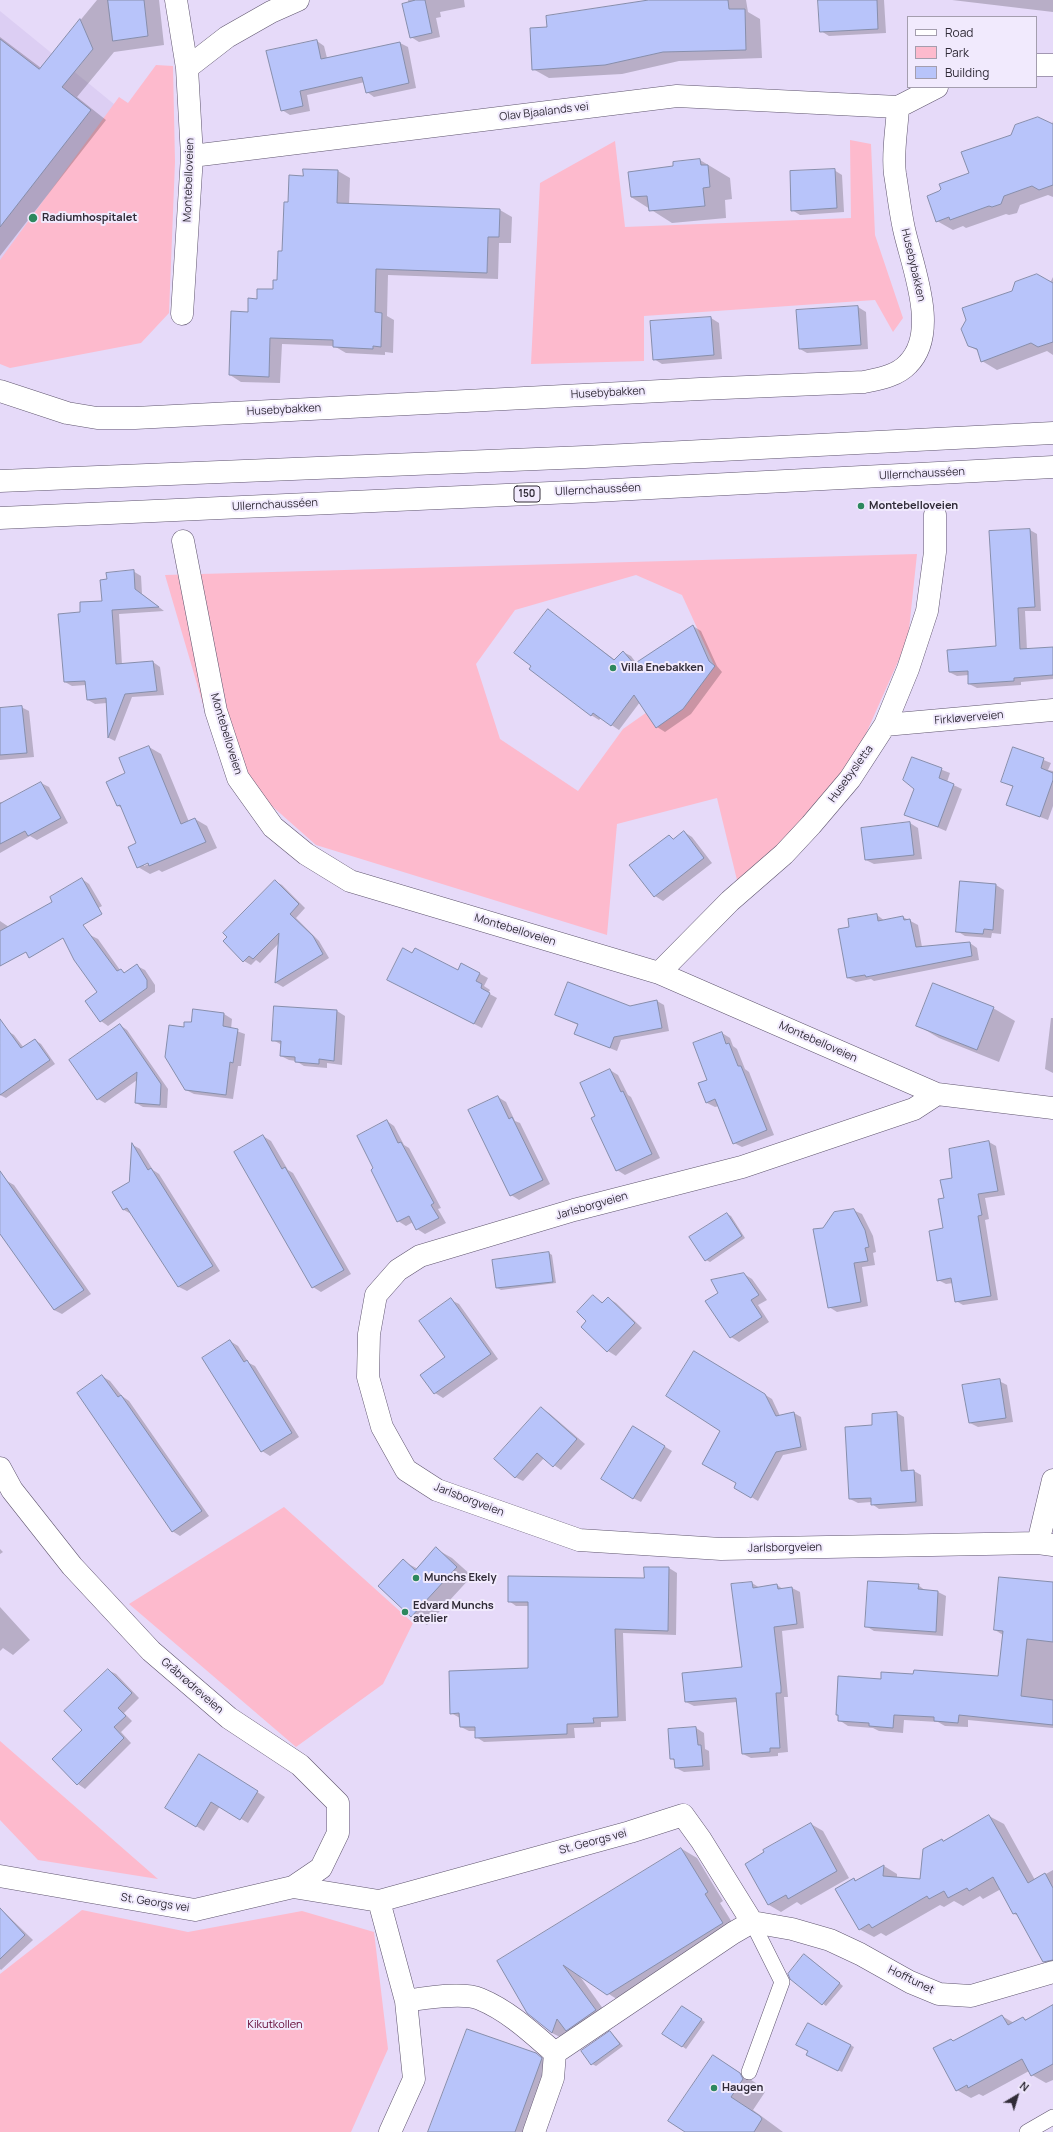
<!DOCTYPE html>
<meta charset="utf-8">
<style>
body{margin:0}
#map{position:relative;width:1053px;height:2132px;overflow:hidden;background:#e6daf9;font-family:Manrope,sans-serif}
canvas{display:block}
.legend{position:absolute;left:907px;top:16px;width:130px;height:72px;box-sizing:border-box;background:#f1eafd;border:1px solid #a49eae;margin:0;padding:5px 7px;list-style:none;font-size:12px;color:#302b37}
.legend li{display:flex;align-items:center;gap:8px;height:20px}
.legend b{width:20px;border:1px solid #a49eae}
.north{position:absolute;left:997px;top:2076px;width:40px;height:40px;-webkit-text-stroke:3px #f1eafd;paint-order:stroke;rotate:38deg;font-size:11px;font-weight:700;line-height:16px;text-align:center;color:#302b37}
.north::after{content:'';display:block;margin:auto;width:14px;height:18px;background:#302b37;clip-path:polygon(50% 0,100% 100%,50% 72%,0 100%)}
</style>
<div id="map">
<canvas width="1053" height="2132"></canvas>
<ul class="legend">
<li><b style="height:5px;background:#fff"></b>Road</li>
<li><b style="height:11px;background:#fdbacd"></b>Park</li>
<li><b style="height:11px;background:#b8c4fa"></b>Building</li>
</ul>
<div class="north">N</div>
</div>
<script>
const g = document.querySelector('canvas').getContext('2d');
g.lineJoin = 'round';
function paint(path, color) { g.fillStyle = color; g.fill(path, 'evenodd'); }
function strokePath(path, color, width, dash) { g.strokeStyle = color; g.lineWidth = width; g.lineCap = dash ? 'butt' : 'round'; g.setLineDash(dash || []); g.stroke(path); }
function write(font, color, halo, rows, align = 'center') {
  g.font = font + ' Manrope,sans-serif'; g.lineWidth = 4; g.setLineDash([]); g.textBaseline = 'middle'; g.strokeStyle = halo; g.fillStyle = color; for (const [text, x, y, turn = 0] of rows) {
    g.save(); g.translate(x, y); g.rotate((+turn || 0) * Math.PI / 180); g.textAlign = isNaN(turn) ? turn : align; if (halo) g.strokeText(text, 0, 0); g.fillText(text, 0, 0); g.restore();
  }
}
paint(new Path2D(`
 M0,11L131,118L0,318Z`), '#dccef3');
paint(new Path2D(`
 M156,65L173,66L175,162L169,313L141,343L10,368L0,364V260L119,97L128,103Z
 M850,140L871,144L875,235L903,318L893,332L875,300L644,316V361L531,364L540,183L615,141L625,227L851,218Z
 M917,554L908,639L857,754L794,836L737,880L717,798L617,824L607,935L316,845L247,784L207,718L165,575ZM636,575L682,595L714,665L623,729L578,791L500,739L476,664L515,610Z
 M284,1507L413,1623L383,1684L296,1747L129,1604Z
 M0,1741L158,1879L38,1860L0,1820Z
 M82,1910L188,1932L302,1911L374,1932L388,2049L351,2132H0V1974Z`), '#fdbacd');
paint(new Path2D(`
 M97,0H159L164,45L114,52L77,97L106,120L0,256V37L41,68Z
 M408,0H464L465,7L440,12L441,17L436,18L440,37L419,42L411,37Z
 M656,0H746L748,12L760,19L762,58L679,61L622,74L549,78L533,69Z
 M819,0H884L886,33L829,36L821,31Z
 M952,0H1053V12Z
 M317,41L324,46L327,58L400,43L408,47L416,88L374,97L367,92L365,82L307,95L310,111L290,115L282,110Z
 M1053,121V197L1048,195L1020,205L1017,213L1009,215L1006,214L966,228L963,226L953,230L937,221L940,192L1052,124Z
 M700,160L730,178L732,199L725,200L726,218L672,223L631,197Z
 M834,170L842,175L844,212L800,215L792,210Z
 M338,171L350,178L349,205L500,210L512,217L511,243H499L498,279L388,275L387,316L394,320L393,353L385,352V355L346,353L334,346L282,344L280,383L241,382L230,375L249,313L258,300L274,290L278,281L289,203L304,177Z
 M1053,277V355L1047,351L997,370L982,361L978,351L968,345L1050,283Z
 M858,307L866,312L868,349L807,353L800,349Z
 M711,318L719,323L722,359L662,364L654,359L651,322Z
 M1030,530L1037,534L1041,611H1025L1027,650L1053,648V679L1021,682V685L977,688L969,684V675L957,676L949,672L997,646Z
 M133,571L141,576L142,594L164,611L119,614L122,665L153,662L160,667L164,695L132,697L115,741L109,738L107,703L95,704L88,700L86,685L72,686L65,682L81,613L103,602L108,580Z
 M548,610L615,660L623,652L631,656L637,664L693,626L701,631L717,666L722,672L691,714L665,732L657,727L640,702L619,730L601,718L599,720L591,715Z
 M21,707L29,711L34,757L0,760V709Z
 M149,747L161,754L189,822L195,819L207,826L217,848L162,872L159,870L150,874L138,867L137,844L122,808L118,806ZM153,860V862L144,866V864Z
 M1014,748L1051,763L1048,770L1053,771V806L1048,820L1007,804L1013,787L1003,782Z
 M912,758L950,773L947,782L962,789L946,831L906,814L915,788Z
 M41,783L49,787L68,823L37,840L30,836L0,853V802L4,803Z
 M910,823L918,828L922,859L874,864L866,860Z
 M684,832L692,837L712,863L663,901L655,896L669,836L674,839Z
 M82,879L89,884L102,906L0,963V921L9,927L54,902Z
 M275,881L282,885L305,908L296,918L319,941L329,958L283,987L276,983L279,943L260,963L256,960L251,965L244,961Z
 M960,883L996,885L1004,890L1001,934L992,933L991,938L965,936L957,931Z
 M877,915L885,921L903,917L918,925L922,947L970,943L977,948L979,960L874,981L871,979L856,982L848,978L850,927Z
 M90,935L98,939L120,970L126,973L137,966L145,970L155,985V992L108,1026L101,1021Z
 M413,954L458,972L462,964L488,978L484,986L490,990L488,993L497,998L482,1028L396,984Z
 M657,1001L664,1005L669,1031L621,1040L617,1051L575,1034L578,1025L556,1015L630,1007Z
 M275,1007L337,1011L345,1016L342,1065L327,1063V1068L304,1066L296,1061L289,1060L281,1056L282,1045L273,1040Z
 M993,1008L1015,1021L999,1062L939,1038L917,1025Z
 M194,1010L224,1014L232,1019L231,1029L245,1034L241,1066H238L233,1099L194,1094L186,1090Z
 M1051,1018H1053V1073L1045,1069Z
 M120,1025L127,1030L168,1089L167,1108L143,1107L136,1103L137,1080L105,1103L98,1099Z
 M0,1026L14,1035L24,1048L35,1040L41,1044L55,1064L6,1098L0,1095Z
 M722,1033L730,1038L733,1046L737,1049L745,1069L749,1072L774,1135L742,1147L734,1143L719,1106L715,1107L707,1103L699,1084L709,1080Z
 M610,1070L618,1075L628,1095L631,1097L660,1158L625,1175L617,1170L597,1117Z
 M498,1097L506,1102L515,1121L520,1123L550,1184L519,1200L511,1195Z
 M387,1121L394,1126L404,1145L409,1148L441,1208L438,1209L446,1223L425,1234L417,1229L413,1222L406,1226L398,1221L375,1169Z
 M263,1136L271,1141L288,1170L293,1173L351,1274L321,1292L313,1287Z
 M989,1142L996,1146L1005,1195L985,1198L989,1219L985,1220L998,1300L963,1305L956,1301L953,1283L946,1284L938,1280L944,1229L945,1198L953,1178Z
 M133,1145L140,1149L153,1170L159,1174L220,1271L187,1291L179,1287L133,1215L124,1210L113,1193L130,1182Z
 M0,1171L7,1181L14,1185L91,1294L62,1314L54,1310L0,1232Z
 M853,1210L862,1214L873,1236L876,1252L873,1253L875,1265L862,1267L868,1306L837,1312L829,1307L824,1228Z
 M727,1214L731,1216L745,1238L710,1262L706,1260Z
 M549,1253L552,1255L556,1283L501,1290L497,1288Z
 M744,1274L752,1279L767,1300L758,1305L769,1322L739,1342L731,1337Z
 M593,1297L604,1303L608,1298L616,1303L642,1328L616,1356L608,1351L587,1321Z
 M451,1300L459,1304L498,1359L443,1398L435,1393L446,1357Z
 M230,1341L238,1346L249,1363L255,1366L299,1437L270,1456L262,1451Z
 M695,1352L772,1399L780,1416L794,1413L801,1417L807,1450L783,1455L758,1501L735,1487L737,1483Z
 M102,1376L110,1381L122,1396L129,1401L209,1516L180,1536L172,1531Z
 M999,1381L1007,1385L1013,1422L978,1427L970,1423Z
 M541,1408L549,1413L585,1444L561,1470L544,1458L523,1481L515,1477Z
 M897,1413L904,1417L908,1471H914L921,1475L923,1506L879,1509L872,1504V1502L858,1503L850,1499L873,1426Z
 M634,1428L672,1451L641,1502L633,1498Z
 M0,1549L3,1552L0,1554Z
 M436,1549L452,1558L472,1576L427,1625L412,1616L403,1561L418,1569Z
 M669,1568L677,1573L676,1635L623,1633L626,1721L601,1722V1727L574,1728L575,1738L484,1742L476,1737V1731H469L461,1727L460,1718L451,1713L529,1669V1606H516L509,1601L645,1579Z
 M752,1583L760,1588L777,1585L783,1589L792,1588L800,1592L804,1628L782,1631L788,1697H784L788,1752L778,1753V1756L751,1758L743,1754L737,1702L694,1706L686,1702L743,1668Z
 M918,1585L926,1591L938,1592L946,1596L943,1636L874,1631L866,1626Z
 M1053,1598V1728L968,1720V1727L945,1726L938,1722L904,1720L903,1733L879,1731L873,1728L848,1726L839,1720L882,1680L999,1677L1003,1635L995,1630Z
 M0,1607L30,1640L13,1655L3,1648L0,1651Z
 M108,1670L116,1674L139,1698L124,1713L132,1721L121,1732L131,1743L85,1789L78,1784L53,1759L83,1730Z
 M696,1728L704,1733L705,1749L709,1751L710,1770L684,1772L676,1768L675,1761L671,1758Z
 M207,1760L265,1797L248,1823L220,1806L204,1831L196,1826Z
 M989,1816L1004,1824L1035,1880L1053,1870V1967L1043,1961L1019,1916L1014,1914L1001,1889L983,1899L980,1896L963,1906L954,1901L944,1907L940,1905L886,1936L881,1933L874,1937L859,1929L854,1879L857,1881L884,1866L897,1874V1878L921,1880L942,1840L945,1842Z
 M811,1824L823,1831L849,1878L801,1905L797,1902L781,1912L769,1905L746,1864Z
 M682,1849L697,1858L723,1901L720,1903L738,1932L623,2003L579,1975L611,2020L568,2041L552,2033L528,2012L498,1962Z
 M0,1908L33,1940L1,1970L0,1969Z
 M808,1957L843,1986L826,2006L791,1979Z
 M1053,2006V2080L1046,2083L1032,2075L1029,2071L983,2096L979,2094L971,2098L957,2090L951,2040L955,2042L1002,2016L1014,2023L1023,2018L1027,2020Z
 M686,2009L705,2022L686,2049L664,2033Z
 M611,2032L623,2046L596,2066L592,2064Z
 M850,2045L854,2047L842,2072L811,2057Z
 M536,2054L552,2063L534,2132H429Z
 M714,2056L762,2087L765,2092L753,2110L783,2132H685Z`), '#0003');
const building = new Path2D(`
 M108,0H144L148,36L113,41Z
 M416,0H425L432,33L410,38L402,4Z
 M649,0H728L729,9H745L746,50L663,52L605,65L532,70L530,28L547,27L546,16Z
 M818,0H877L878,29L820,32Z
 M80,19L93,49L62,87L91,110L0,227V39L39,69Z
 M317,40L321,59L400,42L409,83L366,93L362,77L300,91L303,106L281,111L266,51Z
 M1038,117L1053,124V185L1039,190L1032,186L1004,196L1001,204L992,207L989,206L950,220L949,217L936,222L927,196L939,191L941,189L939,184L969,173L961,152L1011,135L1015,125Z
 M700,159L701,165H708L710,187L703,188L705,206L649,211L647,196L631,197L628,172L673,166V162Z
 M303,169L338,170L337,203L500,209L499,237H488L487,273L376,269L375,312L382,313L381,347L373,346V349L333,347V340L270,338L269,377L229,375L231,311L248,312V298L257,299V289H273V280H277L278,251H282L284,202H288L289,175L303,176Z
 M835,169L837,208L791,211L790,171Z
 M1037,274L1053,283V342L1038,347L1031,343L981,362L977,349L968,346L961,329L966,320L962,308L1012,291L1015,282Z
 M858,306L861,345L799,349L796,310Z
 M711,317L714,355L653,360L650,321Z
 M1030,529L1035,607L1018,608L1020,649L1053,647V675L1014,678V681L968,684V671L949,672L947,650L996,646L989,531Z
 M134,570L135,589L159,607L112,610L116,664L153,661L157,691L125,694L108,738L106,698L87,700L85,681L64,682L58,614L80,612V602L102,601L100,580L107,579L106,573Z
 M548,609L614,660L623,651L634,664L693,625L709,661L715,666L683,709L656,728L634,695L611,726L593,713L591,716L529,669L531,666L514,653Z
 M22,706L27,753L0,755V708Z
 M149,746L181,824L195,818L206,842L149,866L148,863L137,868L128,847L136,843L120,805L117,806L106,782L125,773L119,758Z
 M1013,747L1044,758L1041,768L1053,773V780L1040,817L1006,805L1013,786L1001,782Z
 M912,757L942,768L939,778L954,784L938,827L904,815L914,789L903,780Z
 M41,782L61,818L28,836L25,831L0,844V804Z
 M910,822L914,855L865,860L861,828Z
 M684,831L704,858L654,897L629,865L669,835L673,839Z
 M82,878L102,914L83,925L117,971L121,969L124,973L137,964L147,980V988L100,1022L85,1001L97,992L74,960L63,938L29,958L26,952L0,966V931L52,902L50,897Z
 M275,880L299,904L290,914L313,936L323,954L275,983L279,933L253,959L249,956L243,962L223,941L227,937L223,933Z
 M960,881L996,884L993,930L984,929L983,934L956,932Z
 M877,914L878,921L903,916L904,920L910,919L916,947L970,942L972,956L866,977L865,975L847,978L838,929L849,927L848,919Z
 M403,948L412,953L415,948L458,970L461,963L480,973L476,981L482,984L481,988L490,993L474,1024L387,980Z
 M568,982L630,1006L657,1000L662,1028L614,1037L610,1048L574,1034L578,1024L555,1015Z
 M933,983L994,1007L977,1050L916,1026Z
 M274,1006L337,1010L334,1061L319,1059V1064L295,1062V1057L280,1056L281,1041H272Z
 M193,1009L224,1013L223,1026L238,1029L233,1063L230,1062L226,1095L185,1090L165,1057L169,1025L184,1027V1022H191Z
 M0,1019L21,1048L35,1039L50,1060L0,1095Z
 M120,1024L161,1084L160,1105L135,1103L137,1072L97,1100L69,1060Z
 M722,1032L726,1044L729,1043L738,1066H741L767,1130L733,1144L715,1099L706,1103L698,1083L707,1080L693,1043Z
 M610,1069L621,1092L623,1091L652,1154L616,1171L591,1118L595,1116L580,1083Z
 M498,1096L509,1119L512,1117L543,1180L510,1196L468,1110Z
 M387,1120L398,1143L401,1142L428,1192L434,1203L431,1205L439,1218L416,1230L409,1216L397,1222L371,1170L373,1168L357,1136Z
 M263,1135L282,1169L285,1167L344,1270L312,1288L234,1152Z
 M989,1141L998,1191L978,1194L982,1215L978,1216L991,1296L955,1302L951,1278L937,1281L929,1231L943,1228L938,1199L944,1198L940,1180L952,1178L949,1149Z
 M132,1143L148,1170L151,1168L213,1266L178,1287L127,1208L123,1210L112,1192L129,1182Z
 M0,1171L84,1290L54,1310L0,1234Z
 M854,1209L865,1230L869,1247L865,1248L868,1261L854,1263L861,1302L828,1308L813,1229L823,1228L834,1212Z
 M727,1213L742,1236L705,1261L689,1237Z
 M549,1252L553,1282L496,1288L492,1260Z
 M744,1273L759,1295L751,1300L762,1317L730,1338L705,1301L718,1293L711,1280Z
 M593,1295L602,1303L608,1297L635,1323L607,1352L581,1327L586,1321L577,1312Z
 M451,1298L491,1354L434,1394L420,1375L445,1357L419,1321Z
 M230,1340L244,1362L247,1360L292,1433L261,1452L202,1358Z
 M694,1351L765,1394L776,1416L794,1412L801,1447L776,1452L751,1498L734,1488L736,1483L702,1464L720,1431L666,1396Z
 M102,1375L118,1397L121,1395L202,1511L172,1532L77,1393Z
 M1000,1379L1006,1418L969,1423L962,1385Z
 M541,1407L577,1439L553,1467L537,1453L515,1478L494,1459Z
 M897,1412L901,1471L914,1470L916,1502L871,1505V1498L849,1499L845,1427L872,1425V1414Z
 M633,1426L665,1446L633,1499L601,1479Z
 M436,1547L457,1567L411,1617L378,1586L403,1559L415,1570Z
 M644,1567H669L668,1631L615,1629L618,1717L593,1718L594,1723L567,1724V1734L475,1738V1727H460L459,1713L450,1714L449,1671L528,1668V1602H508V1576L644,1578Z
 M999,1577L1053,1582V1642L1027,1639L1021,1696L1053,1700V1725L959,1715L958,1723L934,1721V1717L894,1715L893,1728L869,1726V1723L838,1721V1715H836L838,1676L881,1679V1672L913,1674L914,1670L998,1676L1003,1631L994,1630Z
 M868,1581L919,1584L918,1589L938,1591L936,1632L865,1627Z
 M752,1582L753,1588L777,1584L778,1589L792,1587L797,1624L774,1627L781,1687V1693H776L780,1748H770V1752L742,1754L736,1698L685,1702L682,1673L742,1667L731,1584Z
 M108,1669L132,1693L118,1708L126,1716L114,1727L124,1738L77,1785L52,1759L82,1730L64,1711Z
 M696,1727L698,1745H701L703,1766L675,1768L674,1759H670L668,1729Z
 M199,1754L258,1791L240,1820L211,1802L196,1827L165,1808Z
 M989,1815L1028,1883L1045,1873L1053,1888V1960L1043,1962L1016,1913L1013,1914L993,1877L969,1891L967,1888L948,1898L944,1891L929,1899L927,1896L872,1928L869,1924L859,1930L835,1889L854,1878L855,1881L884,1865L883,1876L920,1879L923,1849L942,1839L943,1841Z
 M811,1823L837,1871L788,1899L786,1895L768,1905L745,1864L764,1852L763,1850Z
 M681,1848L708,1892L705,1894L723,1923L607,1995L563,1965L596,2010L566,2031L557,2019L552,2033L527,2013L497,1961Z
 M0,1908L25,1935L0,1959Z
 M804,1954L840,1983L822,2005L790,1979L788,1974Z
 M1053,2005V2064L1031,2076L1022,2059L968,2088L967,2085L956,2091L933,2048L951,2039L953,2041L1002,2015L1008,2025L1023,2017L1025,2020Z
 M682,2006L702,2019L682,2047L662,2034Z
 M808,2023L851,2045L838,2071L806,2055L808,2051L796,2045Z
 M467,2029L536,2053L542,2058L515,2132H428Z
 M610,2031L620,2044L591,2065L581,2051Z
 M713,2055L740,2073L743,2079L731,2097L760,2116L762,2119L754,2132H685L668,2121Z`);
paint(building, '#b8c4fa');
strokePath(building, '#878eab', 1);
const service = new Path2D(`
 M749,2072L782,1982L752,1922
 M1027,2132L1053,2117`);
const minor = new Path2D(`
 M176,0L187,68L192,156L182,314
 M1036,65H1053
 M187,68L227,37L271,12L298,0
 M192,156L677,96L898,107
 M0,391L67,413L97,418H135L700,389L864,382C879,379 897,376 908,364C940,332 912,266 904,229C900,211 898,192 895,174C892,153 897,129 898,107L937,87
 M183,541L216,711L238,778L273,827L306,854L350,881L659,973L937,1094L1053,1108
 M885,725L1053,710
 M659,973L730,901L784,854L811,825L850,779L885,725L908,669L927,611L935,552V515
 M937,1094L914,1109L742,1167L574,1210L420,1256L398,1270L376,1295L369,1334L368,1377L382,1427L406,1470L437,1490L579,1540L721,1549L1038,1543L1053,1545
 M0,1468L12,1490L72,1566L151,1651L229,1718L300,1765L338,1803V1833L321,1868L293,1887
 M1038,1543L1053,1480
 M0,1876L195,1910L293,1887L379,1901L630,1832L683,1815L701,1840L752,1922L792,1929L830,1940L860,1954L910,1982L939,1994L971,1996L1053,1972
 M379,1901L406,2001L414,2079L390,2132
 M406,2001C423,1998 464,1992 480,1999C509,2011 532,2033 555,2053L553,2078L534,2132
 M555,2053L733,1933L752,1922`);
const trunk = new Path2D(`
 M0,481L585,457L1053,433
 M0,518L594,491L1053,467`);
strokePath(service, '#5f556e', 16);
strokePath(minor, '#5f556e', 23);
strokePath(trunk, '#5f556e', 23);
strokePath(service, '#fff', 15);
strokePath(minor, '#fff', 22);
strokePath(trunk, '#fff', 22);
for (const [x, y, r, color] of [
 [33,218,5,"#2d885e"],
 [861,506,4,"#2d885e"],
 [613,668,4,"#2d885e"],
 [416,1578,4,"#2d885e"],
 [405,1612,4,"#2d885e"],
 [714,2088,4,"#2d885e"]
]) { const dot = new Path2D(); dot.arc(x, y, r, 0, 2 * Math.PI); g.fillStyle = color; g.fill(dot); strokePath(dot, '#f1eafd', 1.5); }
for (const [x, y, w] of [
 [527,494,26]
]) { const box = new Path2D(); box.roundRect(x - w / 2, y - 8, w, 16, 3); g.fillStyle = '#f1eafd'; g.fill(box); strokePath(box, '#302b37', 1); }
write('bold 10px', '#302b37', null, [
 ["150",527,494]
]);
write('11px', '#302b37', '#f1eafd', [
 ["Olav Bjaalands vei",544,112,-7],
 ["Montebelloveien",189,180,-88],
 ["Husebybakken",913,265,77],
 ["Husebybakken",608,393,-3],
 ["Husebybakken",284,410,-3],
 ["Ullernchausséen",922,474,-3],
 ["Ullernchausséen",598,490,-3],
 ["Ullernchausséen",275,505,-3],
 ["Firkløverveien",969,718,-5],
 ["Montebelloveien",226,734,73],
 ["Husebysletta",851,774,-54],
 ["Montebelloveien",515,930,17],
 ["Montebelloveien",818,1042,24],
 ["Jarlsborgveien",592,1206,-16],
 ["Jarlsborgveien",469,1500,21],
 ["Jarlsborgveien",785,1548,-1],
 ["Gråbrødreveien",192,1686,41],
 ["St. Georgs vei",593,1842,-15],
 ["St. Georgs vei",155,1903,9],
 ["Hofftunet",911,1980,26]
]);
write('bold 11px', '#302b37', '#f1eafd', [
 ["Radiumhospitalet",42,218],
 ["Montebelloveien",869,506],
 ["Villa Enebakken",621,668],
 ["Munchs Ekely",424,1578],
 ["Edvard Munchs",413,1606],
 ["atelier",413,1619],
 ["Haugen",722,2088]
], 'left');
write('11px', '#5f002e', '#f1eafd', [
 ["Kikutkollen",275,2025]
]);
</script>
